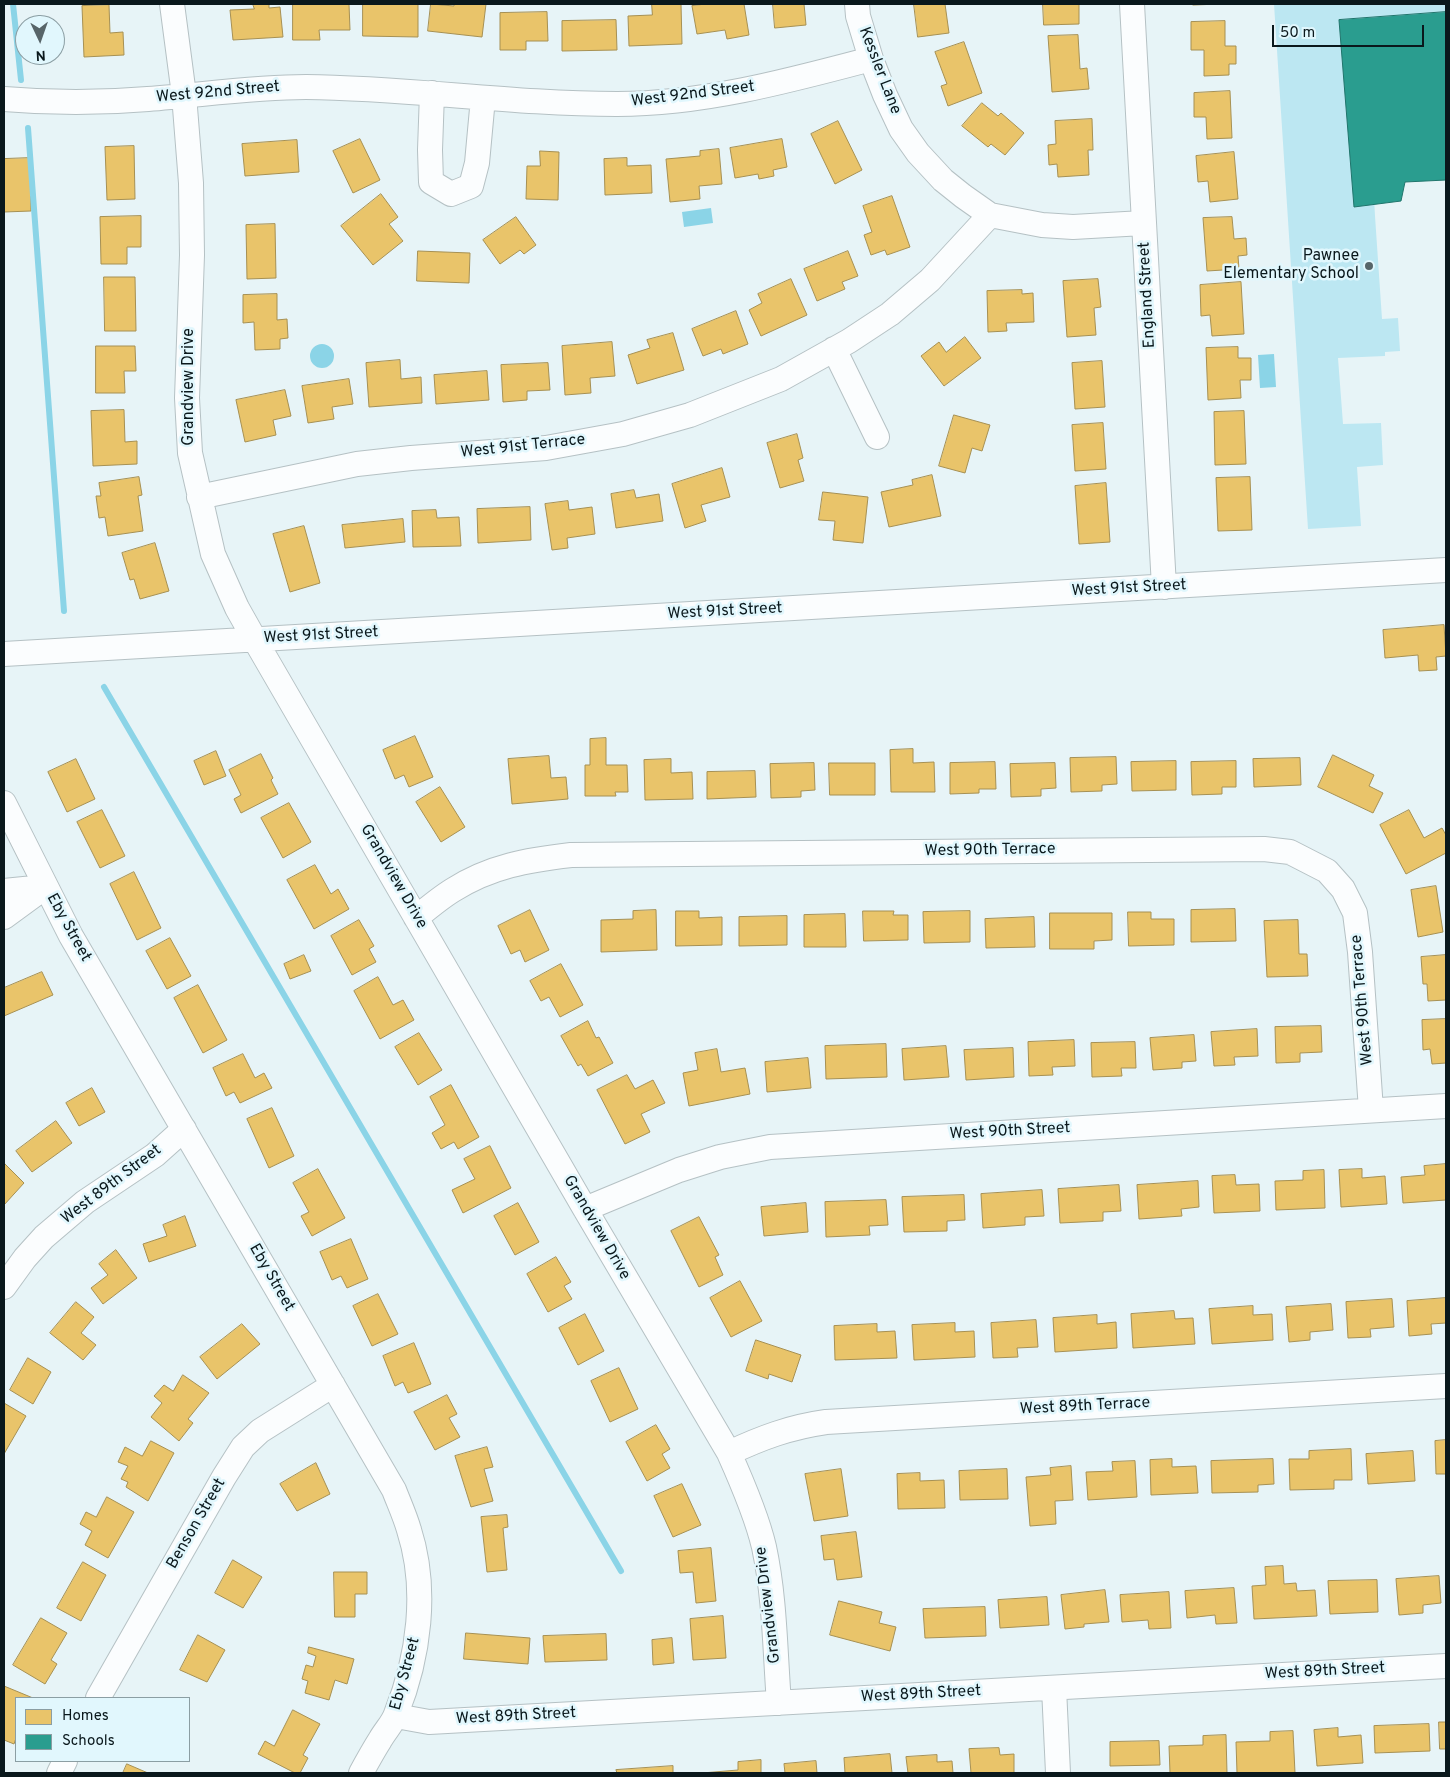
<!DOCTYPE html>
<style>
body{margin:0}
#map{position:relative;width:1450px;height:1777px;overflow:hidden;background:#e7f4f7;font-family:Overpass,sans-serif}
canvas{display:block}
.frame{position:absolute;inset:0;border:5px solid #0a181c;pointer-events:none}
.legend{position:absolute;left:15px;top:1697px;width:175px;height:65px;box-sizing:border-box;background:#e1f7fd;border:1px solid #8b9ea3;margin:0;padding:6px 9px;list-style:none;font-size:15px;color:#0a181c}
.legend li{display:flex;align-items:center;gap:10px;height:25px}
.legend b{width:25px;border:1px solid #8b9ea3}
.north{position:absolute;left:15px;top:15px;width:50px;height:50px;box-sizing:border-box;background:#e1f7fd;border:1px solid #8b9ea3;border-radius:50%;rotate:177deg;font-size:14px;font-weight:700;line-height:20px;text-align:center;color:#0a181c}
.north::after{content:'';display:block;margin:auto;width:18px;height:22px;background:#576569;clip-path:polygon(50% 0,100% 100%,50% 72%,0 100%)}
.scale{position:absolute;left:1272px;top:25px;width:152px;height:22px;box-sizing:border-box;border:2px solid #0a181c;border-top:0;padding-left:6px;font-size:15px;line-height:18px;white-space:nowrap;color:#0a181c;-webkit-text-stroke:4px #e1f7fd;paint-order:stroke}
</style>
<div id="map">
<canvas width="1450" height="1777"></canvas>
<div class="frame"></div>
<ul class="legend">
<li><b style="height:14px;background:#e9c46a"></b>Homes</li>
<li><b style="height:14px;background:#2a9d8f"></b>Schools</li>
</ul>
<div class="north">N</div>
<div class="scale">50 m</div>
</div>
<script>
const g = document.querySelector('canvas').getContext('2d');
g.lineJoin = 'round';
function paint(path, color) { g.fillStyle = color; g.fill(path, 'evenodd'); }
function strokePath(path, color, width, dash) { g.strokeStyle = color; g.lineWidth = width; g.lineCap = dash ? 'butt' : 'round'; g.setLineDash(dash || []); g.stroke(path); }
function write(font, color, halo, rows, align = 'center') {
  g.font = font + ' Overpass,sans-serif'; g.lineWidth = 5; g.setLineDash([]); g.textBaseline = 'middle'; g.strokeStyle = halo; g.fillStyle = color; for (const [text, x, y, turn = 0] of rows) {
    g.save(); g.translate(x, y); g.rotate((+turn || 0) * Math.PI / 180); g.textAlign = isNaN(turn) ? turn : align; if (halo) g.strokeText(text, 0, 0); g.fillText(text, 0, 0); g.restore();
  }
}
paint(new Path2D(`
 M1274,4H1446V81L1368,86L1375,216L1382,319L1398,318L1400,351L1385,352V356L1338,358L1343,424L1381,423L1383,465L1357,467L1361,526L1308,529Z`), '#bce7f2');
paint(new Path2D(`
 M711,208L713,223L684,227L682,212Z
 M310 356a12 12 0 1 1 24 0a12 12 0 1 1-24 0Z
 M1274,354L1276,387L1260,388L1258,355Z`), '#8bd4e7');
const homes = new Path2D(`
 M253,4H269V8L280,7L283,37L233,40L230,10L254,9Z
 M293,4H349L350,30H319L320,40H293Z
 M363,4H418V37L363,36Z
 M431,4L454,6V4H486L482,37L428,31Z
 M652,4H681L682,44L629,46L628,16L652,15Z
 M706,4H744L749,35L727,39L725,30L697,34L692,6Z
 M773,4H804L806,25L775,28Z
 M914,4H945L949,33L918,37Z
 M1043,4H1079V24L1044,25Z
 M1193,4H1221L1193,5Z
 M109,5L110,33L123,32L124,55L84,57L82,6Z
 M547,12L548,41H526V50H500V13Z
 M616,20L617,50L562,51V21Z
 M1225,21V46H1236V64H1229V75L1204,76V50H1191V22Z
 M1078,35L1080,69L1087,68L1089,89L1052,92L1048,36Z
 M964,42L982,93L948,106L941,86L947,84L935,52Z
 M1230,91L1232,138L1207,139L1206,117H1194V93Z
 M982,103L998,116L1001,113L1024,133L1005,155L991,144L988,147L962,126Z
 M1092,119L1093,150H1088L1089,175L1058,177L1057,164L1049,165L1048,145L1056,144L1055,121Z
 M838,121L862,170L835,184L811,134Z
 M360,139L380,180L353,193L333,151Z
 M782,139L787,167L773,170L774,176L759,179L758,174L735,178L730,148Z
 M297,140L299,172L245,176L242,144Z
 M134,146L135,199L107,200L105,147Z
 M719,149L722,184L699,186L700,199L670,202L666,159L700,156V151Z
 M540,151L559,152L558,200L526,199L527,166H540Z
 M1234,152L1238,199L1210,202L1208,181L1198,182L1196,156Z
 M30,158L31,211L4,212V159Z
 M627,158V166L651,165L652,193L605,195L604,159Z
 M381,194L398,217L389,224L403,241L373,265L341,226Z
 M892,196L910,247L887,255L885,250L871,255L864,235L872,232L863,206Z
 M141,216V247H127V264H101L100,217Z
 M516,217L536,245L524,254L520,250L500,264L483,240Z
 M1232,217L1234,239L1246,238L1247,255L1238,256L1239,269L1207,271L1203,218Z
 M275,224L276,278L247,279L246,225Z
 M418,251L470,253L469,283L417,281Z
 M848,251L858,276L842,282L845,289L817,301L804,269Z
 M104,277H135L136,331H105Z
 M791,279L807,315L761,336L749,310L762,303L758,294Z
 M1098,279L1101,307L1094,308L1096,335L1067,337L1063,281Z
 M1241,282L1244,334L1212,336L1210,315L1201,316L1200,285Z
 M1022,290V294L1033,293L1034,322L1006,323L1007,331L988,332L987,291Z
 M277,294V320L287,319L288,338L280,339V349L255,350L254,322L243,323V295Z
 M736,311L748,344L723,354L721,349L703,356L692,329Z
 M673,333L684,370L637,384L628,355L650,348L647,340Z
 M965,337L981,358L944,386L921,356L939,342L946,352Z
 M612,342L615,376L590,378L591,393L565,395L562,346Z
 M96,346H135L136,371H124L125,393H96Z
 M1238,347V358H1251V380H1240L1241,398L1208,400L1206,348Z
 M400,360L401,379L421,377L422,403L369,407L366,363Z
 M1102,361L1105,407L1075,409L1072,363Z
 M548,363L550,390L527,391V400L503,402L501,365Z
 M487,371L489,400L436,404L434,375Z
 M349,379L353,404L332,407L334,419L308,423L302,386Z
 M285,390L291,416L273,420L276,435L245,442L236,400Z
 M124,410L125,442L137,441V464L93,466L91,411Z
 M1244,411L1246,464L1215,465L1214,412Z
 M954,415L990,425L982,451L972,448L965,473L939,466Z
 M1103,423L1106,469L1075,471L1072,425Z
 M797,434L803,458L798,460L804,481L780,488L767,443Z
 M722,468L730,497L701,505L706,521L685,528L672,484Z
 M932,475L941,516L889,527L881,492L913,485L912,480Z
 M139,477L142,495L138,496L143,531L108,536L105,517L99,518L96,496H101L99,483Z
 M1250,477L1252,530L1218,531L1216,478Z
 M1106,483L1110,542L1079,544L1075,486Z
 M634,490L636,498L659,494L663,521L616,528L611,494Z
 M823,492L868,497L863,543L833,540L835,521L819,520Z
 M568,501L569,510L592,507L595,534L567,538L568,548L552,550L545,504Z
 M530,507L531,540L478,543L477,509Z
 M436,510L437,518L459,517L461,546L413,547L412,511Z
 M403,519L405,542L345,548L342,525Z
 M304,526L320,583L290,592L273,534Z
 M155,543L169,591L140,599L134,579L130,580L122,553Z
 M1444,625L1446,656L1436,657L1437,670L1419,671L1418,655L1385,658L1383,630Z
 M415,736L433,777L409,787L404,775L395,779L383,750Z
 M606,738V765H627L628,792H615L616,796H585V765H590V739Z
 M913,749V763L934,762L935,792H891L890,750Z
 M216,751L226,776L204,785L194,761Z
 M261,754L273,778L271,780L278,794L241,813L234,799L241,795L229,770Z
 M1333,755L1374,775L1369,786L1383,793L1373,813L1318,787Z
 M549,756L551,778L566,777L568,799L512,804L508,759Z
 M1116,757L1117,784L1102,785V791L1071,792L1070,758Z
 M1300,758L1301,785L1254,787L1253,759Z
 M76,759L95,799L67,812L48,772Z
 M671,759V773L692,772L693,799L645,800L644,760Z
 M1176,761V790L1132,791L1131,762Z
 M1236,761V787H1222V794L1192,795L1191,762Z
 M995,762L996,789H979V793L950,794V763Z
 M814,763L815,790L801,791V797L771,798L770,764Z
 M829,763H875V795H830Z
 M1055,763L1056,788L1041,789V796L1011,797L1010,764Z
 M755,771L756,797L707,799V772Z
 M440,787L465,827L441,842L416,802Z
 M289,803L311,842L283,858L261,818Z
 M102,810L125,856L100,868L77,822Z
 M1409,810L1424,838L1442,828L1446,835V853L1406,874L1380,825Z
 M315,865L331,894L338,889L349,909L314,929L287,880Z
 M134,872L161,928L137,940L110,884Z
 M1436,886L1443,932L1418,937L1411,890Z
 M1235,909L1236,941L1191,942V910Z
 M530,910L549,950L525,962L520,950L511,954L498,926Z
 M656,910L657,950L601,952V920L633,919V911Z
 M676,911H699V918L722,917V945L676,946Z
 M863,911H894L893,915H908V940L864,941Z
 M970,911V942L924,943L923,912Z
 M1128,912H1151V919H1174V945L1129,946Z
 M1050,913H1112V940L1094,941V949H1050Z
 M845,914L846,947H804V915Z
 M787,916V945L739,946V917Z
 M1034,917L1035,947L986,948L985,919Z
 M359,920L374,946L369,949L376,962L352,975L331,936Z
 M1298,920L1299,954H1307L1308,976L1267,977L1264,921Z
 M170,938L191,976L167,989L146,951Z
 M304,955L311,971L290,979L284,964Z
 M1446,955V1000L1428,1001L1427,984H1423L1421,957Z
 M561,964L583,1005L560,1017L549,997L541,1001L530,981Z
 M42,972L53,995L4,1016V988Z
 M378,977L393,1005L403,1000L414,1020L380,1039L354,991Z
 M198,985L227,1040L203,1053L174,998Z
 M1446,1019V1063L1432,1064L1430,1049L1423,1050L1422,1020Z
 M588,1021L596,1038L599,1037L613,1063L588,1076L581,1064L578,1066L561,1036Z
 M1321,1026L1322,1052L1300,1053V1062L1276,1063L1275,1027Z
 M1257,1029L1258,1056L1234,1057L1235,1065L1214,1066L1211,1032Z
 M419,1033L442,1070L418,1085L395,1047Z
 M1194,1035L1196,1061L1182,1062V1068L1153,1070L1150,1038Z
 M1074,1040L1075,1066L1052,1067L1053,1075L1029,1076L1028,1042Z
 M1135,1042L1136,1068H1121L1122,1076L1092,1077L1091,1043Z
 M886,1044L887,1077L826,1079L825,1046Z
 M946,1046L949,1077L904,1080L902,1049Z
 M1013,1048L1014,1077L966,1080L964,1050Z
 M717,1049L721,1072L745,1068L750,1094L689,1106L683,1073L698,1070L695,1053Z
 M243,1054L255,1078L264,1073L272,1088L240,1103L234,1092L226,1096L213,1068Z
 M808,1058L811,1088L767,1092L765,1062Z
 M627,1075L635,1089L653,1080L665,1103L641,1114L650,1132L625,1144L597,1090Z
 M451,1085L479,1137L458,1149L454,1142L441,1149L432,1133L445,1125L430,1097Z
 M92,1088L105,1112L79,1126L66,1103Z
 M272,1108L294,1156L269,1168L247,1119Z
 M56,1121L72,1143L32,1172L16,1151Z
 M490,1146L511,1188L463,1213L452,1190L475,1179L464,1159Z
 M5,1164L24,1183L4,1205V1166Z
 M1446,1164V1200L1403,1203L1401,1177L1425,1175L1424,1166Z
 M318,1169L345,1218L312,1236L301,1216L309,1212L293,1183Z
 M1362,1169V1178L1385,1176L1387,1204L1341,1207L1339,1170Z
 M1324,1170L1325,1208L1276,1210L1275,1181L1303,1180V1171Z
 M1235,1175L1236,1185L1259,1184L1260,1211L1214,1213L1212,1176Z
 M1198,1181L1199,1207L1181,1209L1182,1216L1139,1219L1137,1185Z
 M1119,1185L1121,1211L1103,1212V1221L1060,1223L1058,1189Z
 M1042,1190L1044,1216L1025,1217V1225L983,1228L981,1194Z
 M964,1195L965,1220L947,1221V1231L904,1232L902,1197Z
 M886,1200L888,1225L869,1226L870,1235L826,1237L825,1202Z
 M518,1203L539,1242L515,1255L494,1216Z
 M806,1203L808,1232L764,1236L761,1207Z
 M185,1216L196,1246L149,1262L143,1244L167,1236L163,1225Z
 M699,1217L719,1255L715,1257L723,1275L699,1287L671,1231Z
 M351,1239L368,1279L347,1288L341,1276L332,1280L320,1252Z
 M116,1250L137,1278L103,1304L91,1288L108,1275L99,1264Z
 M556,1257L571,1282L564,1286L572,1299L548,1312L527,1274Z
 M740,1281L762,1321L731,1337L710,1298Z
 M378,1294L398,1334L372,1346L353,1306Z
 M1446,1298V1323L1431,1324L1432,1334L1409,1336L1407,1301Z
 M1392,1299L1394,1327L1370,1329L1371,1337L1348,1338L1346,1302Z
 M76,1302L94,1317L81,1333L96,1345L83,1360L50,1333Z
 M1331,1304L1333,1330L1310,1332V1340L1289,1342L1286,1307Z
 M1253,1306V1315L1272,1314L1273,1340L1212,1344L1209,1309Z
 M1174,1311L1175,1319L1193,1318L1195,1344L1133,1348L1131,1314Z
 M585,1314L604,1351L578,1365L559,1328Z
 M1097,1315V1324L1116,1322L1117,1348L1055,1352L1053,1318Z
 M1036,1320L1038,1347L1017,1348L1018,1357L993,1358L991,1323Z
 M955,1323V1332L974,1331L975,1357L914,1360L912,1325Z
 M242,1324L260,1344L217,1379L200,1357Z
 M877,1324V1332L895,1331L897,1358L835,1360L834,1326Z
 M756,1340L801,1355L792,1382L769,1374L768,1379L746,1371Z
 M414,1343L431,1384L408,1393L403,1382L395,1386L383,1356Z
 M28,1358L51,1372L33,1404L10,1390Z
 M619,1368L638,1409L610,1422L591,1381Z
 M183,1375L209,1393L188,1419L193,1423L179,1441L151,1417L162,1403L154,1396L164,1385L173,1391Z
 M447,1395L457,1414L449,1418L460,1437L435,1450L414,1412Z
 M4,1403L26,1416L4,1454Z
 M656,1425L670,1449L662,1454L670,1468L647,1481L626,1442Z
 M1446,1440V1474H1436L1435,1441Z
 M151,1441L174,1453L148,1501L126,1487L128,1482L121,1479L128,1466L118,1462L125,1447L142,1456Z
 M487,1447L493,1467L484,1469L493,1501L471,1507L455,1456Z
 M1351,1449L1352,1480H1334V1489L1290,1490L1289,1459H1309V1451Z
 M1413,1451L1415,1481L1368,1484L1366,1454Z
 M1172,1459V1467L1196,1466L1198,1493L1151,1495L1150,1460Z
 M1273,1459L1274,1484L1258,1485V1492L1212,1493L1211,1461Z
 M1135,1461L1137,1497L1088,1500L1086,1472L1113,1471L1112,1462Z
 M316,1463L330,1494L297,1511L280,1484Z
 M1071,1466L1073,1500L1055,1501L1056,1524L1030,1526L1026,1477L1051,1475L1050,1468Z
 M841,1469L848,1516L814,1521L805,1474Z
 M1007,1469L1008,1499L960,1500L959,1471Z
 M920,1473V1481L944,1480L945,1508L898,1509L897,1474Z
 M682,1484L701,1525L673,1537L654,1496Z
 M107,1497L134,1512L108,1558L85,1545L92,1531L80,1524L86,1512L96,1517Z
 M507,1515L508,1527L503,1528L507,1570L487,1572L481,1517Z
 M856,1532L862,1577L837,1580L834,1559L824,1560L821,1536Z
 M711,1548L716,1601L696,1603L693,1572L680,1573L678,1551Z
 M233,1560L262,1577L243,1608L215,1593Z
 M83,1562L106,1575L81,1621L57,1608Z
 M1283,1566L1284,1584L1296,1583L1297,1591L1315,1590L1317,1616L1254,1619L1252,1586L1266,1585L1265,1567Z
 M334,1572H367V1594H355V1617H335Z
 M1439,1576L1441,1603L1423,1605V1613L1399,1615L1396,1579Z
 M1377,1580L1378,1612L1330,1614L1328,1581Z
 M1234,1588L1237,1623L1216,1624L1215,1615L1187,1618L1185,1591Z
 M1105,1590L1109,1622L1084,1624V1627L1065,1629L1061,1595Z
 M1169,1592L1171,1628L1149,1629L1148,1620L1122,1622L1120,1595Z
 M1047,1597L1049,1625L1000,1628L998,1600Z
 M839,1601L882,1612L879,1623L896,1627L890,1651L830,1635Z
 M985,1607L986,1636L925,1638L923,1609Z
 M723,1616L726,1658L693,1660L690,1619Z
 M41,1618L67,1633L51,1660L57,1664L45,1684L13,1665Z
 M466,1633L530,1638L528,1664L464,1659Z
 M606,1634L607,1660L545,1662L543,1636Z
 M198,1635L225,1650L207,1682L180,1670Z
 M672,1638L674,1663L653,1665L652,1640Z
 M309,1647L354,1659L347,1684L335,1680L329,1700L305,1693L308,1681L302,1679L306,1665L313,1667L316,1656L308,1653Z
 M4,1686L33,1698H16V1738L14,1744L4,1740Z
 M293,1710L320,1724L303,1755L308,1758L300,1773H295L258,1754L265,1741L274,1746Z
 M1439,1722H1446V1749H1440Z
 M1429,1724L1430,1751L1375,1753L1374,1726Z
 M1338,1728V1737L1361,1735L1363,1763L1317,1766L1314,1730Z
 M1293,1731L1295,1773H1237L1236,1742L1270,1741V1732Z
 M1226,1735L1227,1773H1170L1169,1746L1203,1745V1736Z
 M1159,1741L1160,1765L1110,1766V1742Z
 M999,1748L1000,1755L1014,1754V1773H971L969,1749Z
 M890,1754L892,1773H845L844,1758Z
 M937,1755V1762L952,1761L953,1773H908L906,1757Z
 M761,1760V1773H702L738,1770V1762Z
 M816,1761L817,1773H785L784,1764Z
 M127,1764L148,1773H123Z
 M673,1766V1773H617L616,1770Z`);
paint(homes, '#e9c46a');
strokePath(homes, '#a69053', 1);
const schools = new Path2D(`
 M1446,12V180L1405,182L1401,201L1354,207L1339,20Z`);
paint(schools, '#2a9d8f');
strokePath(schools, '#20756c', 1);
strokePath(new Path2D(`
 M13,4L21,80
 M28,128L64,611
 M104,687L621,1571`), '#8bd4e7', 6);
const minor = new Path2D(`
 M172,4L184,95L191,183L192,255L187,398L190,453L213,554L237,608L255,640L585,1209L729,1453C742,1482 757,1517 764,1547C775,1598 775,1652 779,1703
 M857,4L858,16L871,59L885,95L901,129L918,153L943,180L963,196L990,215L1042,225L1073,227L1143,223
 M1132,4L1164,587
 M432,93L430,150L431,182L451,194L471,186L477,163L483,98
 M4,99C51,103 101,103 148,99C201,95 253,87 306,87C410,88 513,104 617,104C703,104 788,81 871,59
 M834,349L877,437
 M199,497L357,464L411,458L546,448L623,434L690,415L781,379L849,341L890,314L930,280L990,215
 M4,654L1446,570
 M4,803L71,936L394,1490C399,1503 405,1516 409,1530C428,1589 419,1657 396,1714C393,1723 385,1731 380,1740C373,1751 367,1762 361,1773
 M4,891L44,887
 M4,917L45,887
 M416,918C428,908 440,898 453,890C491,866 528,860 571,855L1264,849L1290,852L1327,871L1343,889L1355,913L1360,952L1371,1110
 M585,1209L679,1170L720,1157L770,1147L1446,1106
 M4,1287L25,1258L44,1237L85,1202L155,1155L184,1129
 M729,1453C761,1438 790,1427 826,1422L1446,1386
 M1054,1688L1058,1773
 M98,1698L224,1477L243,1447L260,1431L333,1385
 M396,1716L429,1722L1446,1666
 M59,1773L65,1761`);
strokePath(minor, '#b5c1c4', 26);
strokePath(minor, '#fbfdfe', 24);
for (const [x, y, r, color] of [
 [1369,266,5,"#576569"]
]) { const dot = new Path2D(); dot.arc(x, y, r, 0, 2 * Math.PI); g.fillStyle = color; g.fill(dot); strokePath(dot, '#e1f7fd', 2); }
write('16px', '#0a181c', '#e1f7fd', [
 ["Kessler Lane",879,71,69],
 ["West 92nd Street",218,93,-5],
 ["West 92nd Street",693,95,-7],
 ["England Street",1148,295,-93],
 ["Grandview Drive",190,387,-90],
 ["West 91st Terrace",523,447,-6],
 ["West 91st Street",1129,589,-3],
 ["West 91st Street",725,612,-3],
 ["West 91st Street",321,636,-3],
 ["West 90th Terrace",990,851,-1],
 ["Grandview Drive",393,877,60],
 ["Eby Street",68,928,61],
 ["West 90th Terrace",1363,1000,-95],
 ["West 90th Street",1010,1132,-3],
 ["West 89th Street",112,1185,-37],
 ["Grandview Drive",596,1228,60],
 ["Eby Street",271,1278,60],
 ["West 89th Terrace",1085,1407,-3],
 ["Benson Street",197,1524,-60],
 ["Grandview Drive",769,1605,-97],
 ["West 89th Street",1325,1672,-3],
 ["Eby Street",406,1674,-75],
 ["West 89th Street",921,1695,-3],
 ["West 89th Street",516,1717,-3]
]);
write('16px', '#0a181c', '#e1f7fd', [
 ["Pawnee",1359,257],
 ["Elementary School",1359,275]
], 'right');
</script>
